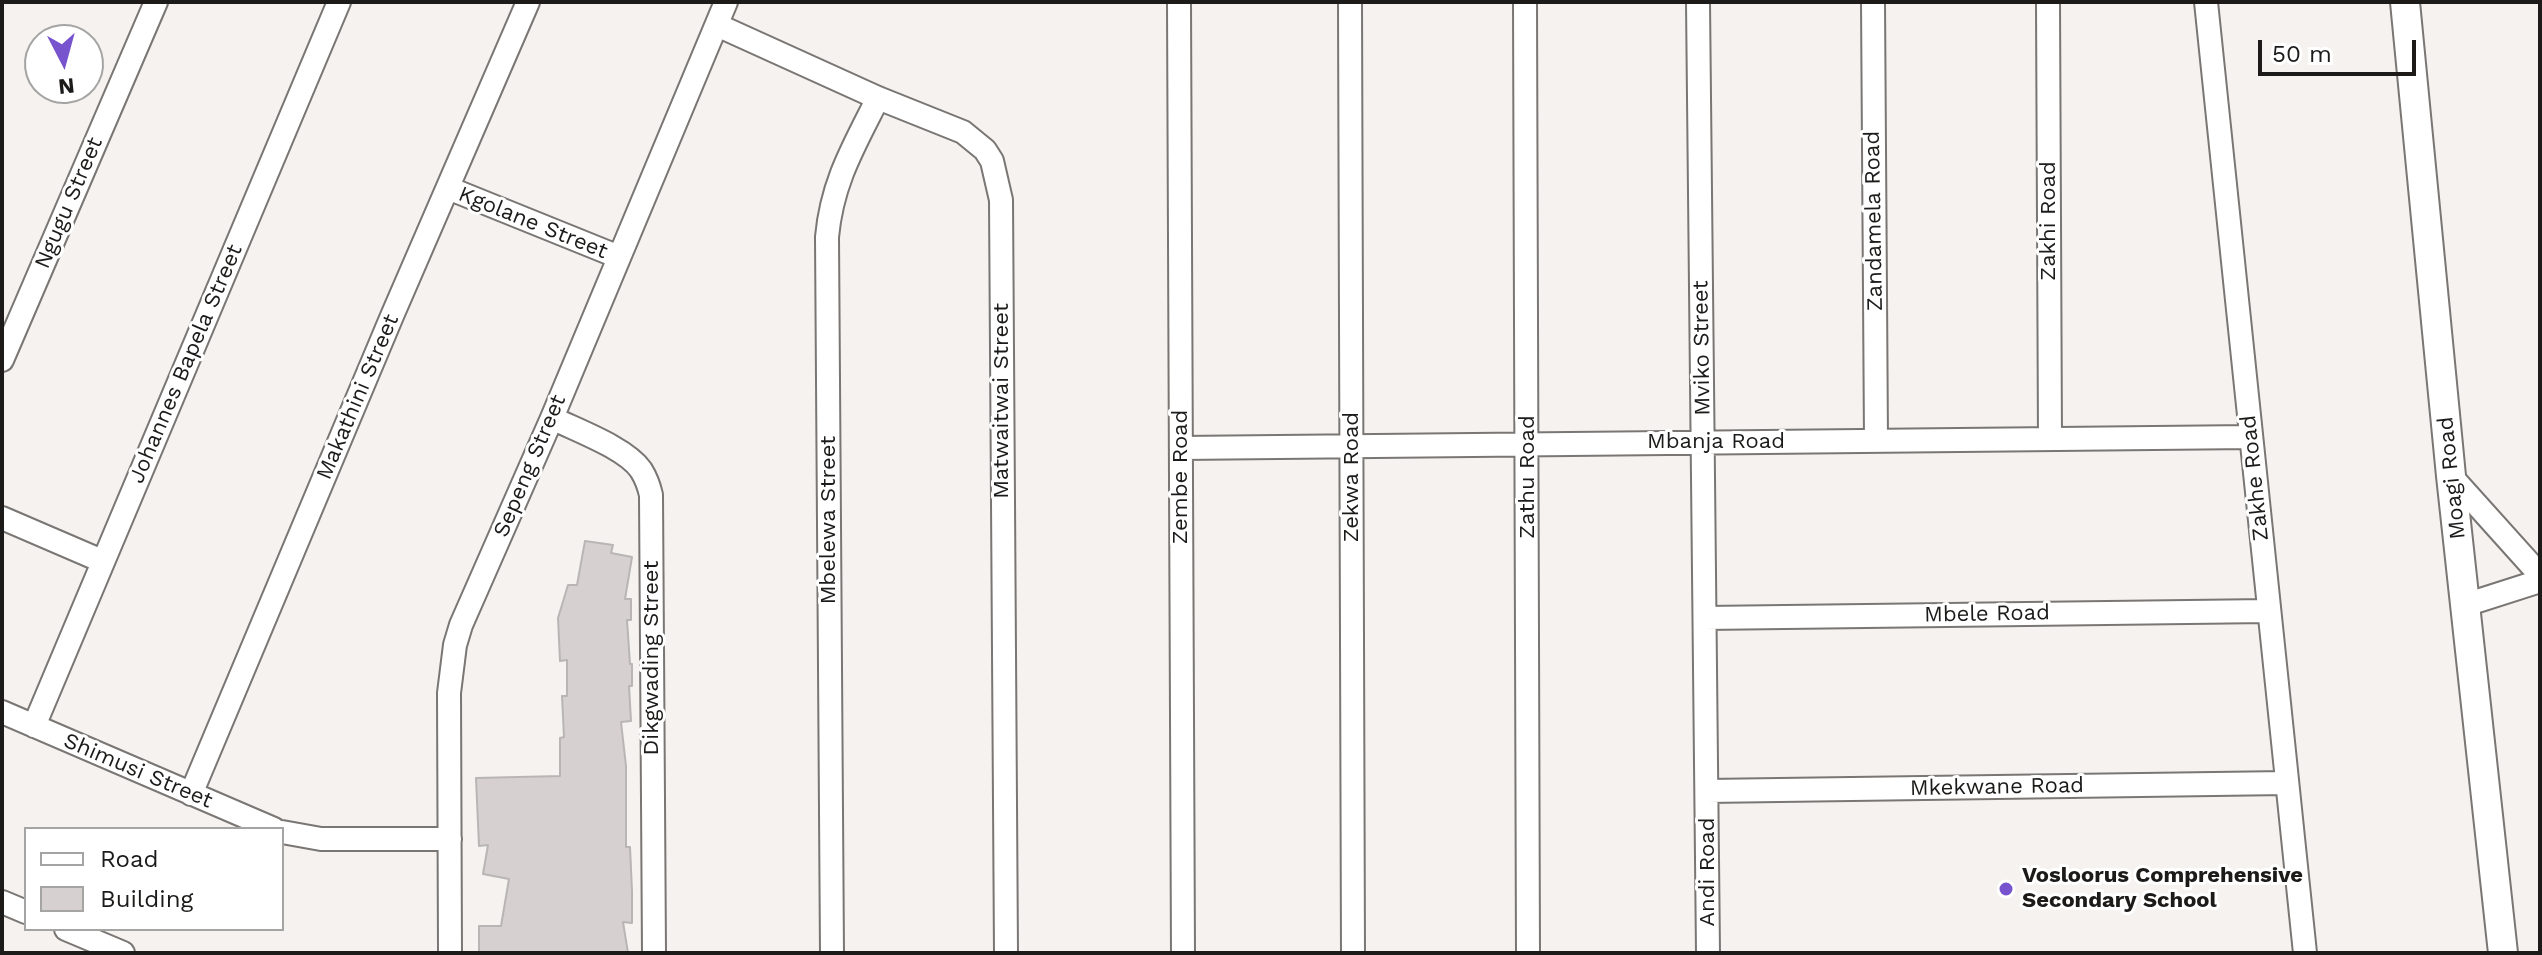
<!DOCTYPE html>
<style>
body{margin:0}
#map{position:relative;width:2542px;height:955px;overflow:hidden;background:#f5f2ef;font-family:"Work Sans",sans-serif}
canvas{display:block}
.frame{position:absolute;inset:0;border:4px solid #1c1b1a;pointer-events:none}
.legend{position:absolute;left:24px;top:827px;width:260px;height:104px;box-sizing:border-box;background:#fff;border:2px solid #a4a4a3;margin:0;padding:10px 14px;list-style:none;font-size:24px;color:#1c1b1a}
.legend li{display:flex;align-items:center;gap:16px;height:40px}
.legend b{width:40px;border:2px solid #a4a4a3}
.north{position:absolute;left:24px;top:24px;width:80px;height:80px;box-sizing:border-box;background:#fff;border:2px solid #a4a4a3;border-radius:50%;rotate:174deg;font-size:22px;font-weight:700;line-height:32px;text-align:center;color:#1c1b1a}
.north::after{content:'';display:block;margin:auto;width:28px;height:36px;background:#7753cd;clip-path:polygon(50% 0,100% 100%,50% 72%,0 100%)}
.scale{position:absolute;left:2258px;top:40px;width:158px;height:36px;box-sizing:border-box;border:4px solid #1c1b1a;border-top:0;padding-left:10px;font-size:24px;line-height:28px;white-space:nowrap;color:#1c1b1a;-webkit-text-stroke:6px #fff;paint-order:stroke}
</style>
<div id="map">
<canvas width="2542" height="955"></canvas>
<div class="frame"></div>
<ul class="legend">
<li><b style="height:10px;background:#fff"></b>Road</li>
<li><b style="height:22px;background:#d6d1d0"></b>Building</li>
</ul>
<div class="north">N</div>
<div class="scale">50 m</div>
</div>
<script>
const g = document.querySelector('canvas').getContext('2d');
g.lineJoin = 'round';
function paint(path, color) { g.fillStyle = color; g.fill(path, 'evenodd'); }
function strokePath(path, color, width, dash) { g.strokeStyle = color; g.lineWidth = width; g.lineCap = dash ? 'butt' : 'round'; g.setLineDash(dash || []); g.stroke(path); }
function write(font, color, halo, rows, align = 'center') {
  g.font = font + ' "Work Sans",sans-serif'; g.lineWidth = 6; g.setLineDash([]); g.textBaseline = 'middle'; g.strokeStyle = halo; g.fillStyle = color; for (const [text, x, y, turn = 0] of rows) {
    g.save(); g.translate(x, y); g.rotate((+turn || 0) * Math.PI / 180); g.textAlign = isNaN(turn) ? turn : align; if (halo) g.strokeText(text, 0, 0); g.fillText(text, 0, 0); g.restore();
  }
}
const building = new Path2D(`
 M585,541L613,545L611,553L632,557L625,599H631V620H627L630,664H632V686H629L631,721L621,722L626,766V847H630L632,891V923L623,922L628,953H479V926H501L509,879L483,874L488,845L479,846L476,778L560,776V738L564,737L562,696H567V660L560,661L558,618L568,585H577Z`);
paint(building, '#d6d1d0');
strokePath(building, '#bab5b5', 2);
const minor = new Path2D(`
 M1179,2L1183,953
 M1350,2L1353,953
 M1525,2L1528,953
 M1698,2L1708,953
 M1873,2L1876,440
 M2048,2L2050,439
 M2206,2L2305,953
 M717,25L878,98L963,132L985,150L992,161L1001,200L1006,953
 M448,188L619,257
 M2,360L156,2
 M552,418C576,430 626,448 641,470C646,478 649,486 651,495L654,953
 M1181,448L2251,437
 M2451,476L2540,575
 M2,518L102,561
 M2465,605L2540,581
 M1705,618L2268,611
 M2,712L274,829
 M34,726L339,2
 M1707,791L2286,783
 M191,794L392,316L528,2
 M282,832L321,839H450
 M2,902L26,912
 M66,929L123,953
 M450,953L449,693L455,645L461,625L552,418L726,2
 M832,953L827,237C832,182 854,146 878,98`);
const tertiary = new Path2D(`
 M2405,2L2451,476L2503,953`);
strokePath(minor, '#797674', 26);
strokePath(tertiary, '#797674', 32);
strokePath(minor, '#fff', 22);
strokePath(tertiary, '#fff', 28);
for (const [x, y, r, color] of [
 [2006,889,8,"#7753cd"]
]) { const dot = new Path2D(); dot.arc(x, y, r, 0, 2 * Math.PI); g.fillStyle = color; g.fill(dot); strokePath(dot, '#fff', 3); }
write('22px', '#1c1b1a', '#fff', [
 ["Ngugu Street",69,203,-67],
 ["Zandamela Road",1874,221,-91],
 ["Zakhi Road",2049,221,-90],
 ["Kgolane Street",533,223,22],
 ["Mviko Street",1702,348,-91],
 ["Johannes Bapela Street",186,364,-67],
 ["Makathini Street",358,397,-67],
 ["Matwaitwai Street",1002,401,-90],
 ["Mbanja Road",1716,442],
 ["Sepeng Street",530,466,-67],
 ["Zembe Road",1181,477,-90],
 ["Zekwa Road",1352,477,-90],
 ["Zathu Road",1528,477,-90],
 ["Zakhe Road",2255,478,-96],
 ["Moagi Road",2452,478,-96],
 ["Mbelewa Street",829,520,-90],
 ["Mbele Road",1987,614,-1],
 ["Dikgwading Street",652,658,-90],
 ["Shimusi Street",138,771,23],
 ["Mkekwane Road",1997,787,-1],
 ["Andi Road",1708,872,-90]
]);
write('bold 22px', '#1c1b1a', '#fff', [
 ["Vosloorus Comprehensive",2022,876],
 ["Secondary School",2022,901]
], 'left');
</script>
